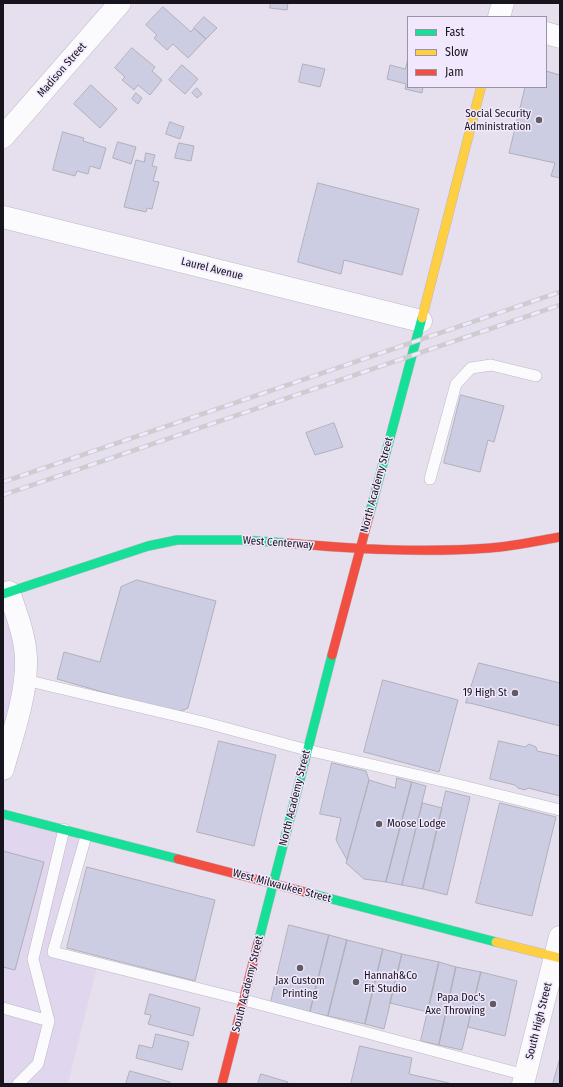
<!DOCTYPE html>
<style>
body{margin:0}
#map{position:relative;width:563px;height:1087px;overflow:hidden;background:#e6e0ee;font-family:"Fira Sans Condensed",sans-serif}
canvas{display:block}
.frame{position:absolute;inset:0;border:4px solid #18141d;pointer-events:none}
.legend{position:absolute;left:407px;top:16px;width:140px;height:72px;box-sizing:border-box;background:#f1e8fd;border:1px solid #9a93a3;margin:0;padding:5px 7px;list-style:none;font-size:12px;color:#18141d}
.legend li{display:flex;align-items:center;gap:8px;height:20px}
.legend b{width:20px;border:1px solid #9a93a3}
</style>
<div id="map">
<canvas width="563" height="1087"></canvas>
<div class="frame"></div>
<ul class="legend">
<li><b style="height:5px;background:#16e098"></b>Fast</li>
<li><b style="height:5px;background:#ffcf43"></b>Slow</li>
<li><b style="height:5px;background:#f24e42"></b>Jam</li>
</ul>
</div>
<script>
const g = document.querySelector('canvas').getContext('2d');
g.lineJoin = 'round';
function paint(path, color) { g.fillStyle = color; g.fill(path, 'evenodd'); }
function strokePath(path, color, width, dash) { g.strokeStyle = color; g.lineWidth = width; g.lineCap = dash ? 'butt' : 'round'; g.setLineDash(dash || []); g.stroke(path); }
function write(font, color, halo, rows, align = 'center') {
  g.font = font + ' "Fira Sans Condensed",sans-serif'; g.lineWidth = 3; g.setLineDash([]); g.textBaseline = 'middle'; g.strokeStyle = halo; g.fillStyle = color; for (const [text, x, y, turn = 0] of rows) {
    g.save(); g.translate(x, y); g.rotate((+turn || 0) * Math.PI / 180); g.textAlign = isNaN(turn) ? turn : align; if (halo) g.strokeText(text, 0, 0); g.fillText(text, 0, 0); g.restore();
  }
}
paint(new Path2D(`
 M3,594L23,636L3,769Z
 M3,814L86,836L53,952L98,963L68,1084H3Z`), '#e0d7ef');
const building = new Path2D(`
 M271,3H288L287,10L270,8Z
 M163,7L191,32L194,28L206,39L188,58L173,44L167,50L154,38L157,35L146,25Z
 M204,17L217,28L206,39L194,28Z
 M132,48L155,67L152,71L162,80L150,95L138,85L134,90L122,80L125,77L115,68Z
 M408,59V87H423L422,93L405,89L406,84L387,79L390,65L405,69Z
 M303,64L325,69L320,87L299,82Z
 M182,65L198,79L185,94L169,80Z
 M546,71L560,75V178L551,176L555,163L509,153L525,87H546Z
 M91,85L117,109L100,128L74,104Z
 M197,88L202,94L197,98L192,93Z
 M136,93L142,98L138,104L132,99Z
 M170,122L184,127L180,139L166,134Z
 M63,132L84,138L83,141L106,148L100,169L90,166L88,174L77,171L75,176L53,170Z
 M118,142L136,147L131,164L113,158Z
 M179,143L194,146L191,161L175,158Z
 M146,153L155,155L152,166L157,167L153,181L159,182L152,209L147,208L146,212L124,207L136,160L144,162Z
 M318,183L419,209L402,275L344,260L341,274L298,262Z
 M461,395L504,406L494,442L488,440L480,472L444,463Z
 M334,423L343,447L315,455L306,433Z
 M137,580L216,601L188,708L176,713L57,679L64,652L100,662L121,587Z
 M479,663L560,683V726L470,703H466Z
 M383,680L458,700L439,772L364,752Z
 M219,741L276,755L254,846L197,832Z
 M499,741L525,747L529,744L536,747L537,751L560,756V796L528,788L525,790L518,788L515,785L490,779Z
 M332,763L366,771L369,780L347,860L336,840L341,818L320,814Z
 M397,778L412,782L386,882L364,879L346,863L369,780L395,788Z
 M412,782L426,786L402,885L386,882Z
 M446,791L470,797L447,895L423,889Z
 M423,803L442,808L423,889L402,885Z
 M500,803L556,817L532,916L476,903Z
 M3,851L44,862L15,970L3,967Z
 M87,867L215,900L195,981L67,948Z
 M289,925L329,935L310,1012L271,1002Z
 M329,935L347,940L328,1016L310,1012Z
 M347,940L383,949L365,1024L328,1016Z
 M383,949L402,954L384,1029L365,1024Z
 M402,954L439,962L428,1012L390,1003Z
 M439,962L456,967L439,1045L421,1041Z
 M456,967L481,972L462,1050L439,1045Z
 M481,972L517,981L505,1036L468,1027Z
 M150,994L200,1008L193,1036L148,1024L151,1015L145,1014Z
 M156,1034L189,1042L182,1070L136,1058L139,1045L152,1048Z
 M360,1046L412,1058L409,1074L449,1083V1084H351Z
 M560,1058V1084H553Z
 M130,1071L170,1082V1084H126Z
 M261,1074L288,1082L287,1084H258Z`);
paint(building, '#cccde2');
strokePath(building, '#b1afba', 1);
const lane = new Path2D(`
 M430,479L456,384L471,368L491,365L536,376
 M25,680L203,722L307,750L451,783L560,810
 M86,836L53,952L244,1000L525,1075
 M3,1008L49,1021
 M18,1084L38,1064L49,1021L33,959L64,829`);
const street = new Path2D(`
 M499,17L503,3
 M546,33L560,37
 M3,137L120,3
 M3,217L421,321
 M3,769C13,733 27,695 26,658C25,635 16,613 9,592
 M523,1084L560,937`);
const fast = new Path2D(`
 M369,516L422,318
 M3,594L148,546L177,540H242L286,543
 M3,814L178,859
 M305,892L496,942
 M258,943L332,655`);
const slow = new Path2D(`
 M422,318L481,87
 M496,942L560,958`);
const jam = new Path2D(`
 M286,543C354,549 422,553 490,548C514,546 537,541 560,537
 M332,655L369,516
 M178,859L305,892
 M222,1084L258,943`);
strokePath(lane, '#bdb8c3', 12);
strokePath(street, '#bdb8c3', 23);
strokePath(fast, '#bdb8c3', 10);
strokePath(slow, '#bdb8c3', 10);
strokePath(jam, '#bdb8c3', 10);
strokePath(lane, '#fbfafc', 11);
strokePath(street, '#fbfafc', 22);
strokePath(fast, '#16e098', 9);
strokePath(slow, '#ffcf43', 9);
strokePath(jam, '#f24e42', 9);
const rail = new Path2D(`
 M3,482L560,292
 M3,495L560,305`);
strokePath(rail, '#cdccd0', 4.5);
strokePath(rail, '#f1e8fd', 3, [9]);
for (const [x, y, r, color] of [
 [539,120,4,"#605b66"],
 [515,693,4,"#605b66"],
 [379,824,4,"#605b66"],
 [300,968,4,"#605b66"],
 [356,982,4,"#605b66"],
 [493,1004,4,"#605b66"]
]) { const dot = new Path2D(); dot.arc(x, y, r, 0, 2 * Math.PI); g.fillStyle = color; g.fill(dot); strokePath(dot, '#f1e8fd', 1.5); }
write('11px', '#18141d', '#f1e8fd', [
 ["Madison Street",62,70,-49],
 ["Laurel Avenue",212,269,14],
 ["North Academy Street",377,485,-75],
 ["West Centerway",278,543,4],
 ["North Academy Street",295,798,-76],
 ["West Milwaukee Street",282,886,15],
 ["South Academy Street",248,984,-76],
 ["South High Street",539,1021,-76]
]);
write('11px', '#18141d', '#f1e8fd', [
 ["Social Security",531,114],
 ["Administration",531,127],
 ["19 High St",507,693],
 ["Moose Lodge",387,824,"left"],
 ["Hannah&Co",364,976,"left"],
 ["Fit Studio",364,989,"left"],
 ["Jax Custom",300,981,"center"],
 ["Printing",300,994,"center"],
 ["Papa Doc's",485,998],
 ["Axe Throwing",485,1011]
], 'right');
</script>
